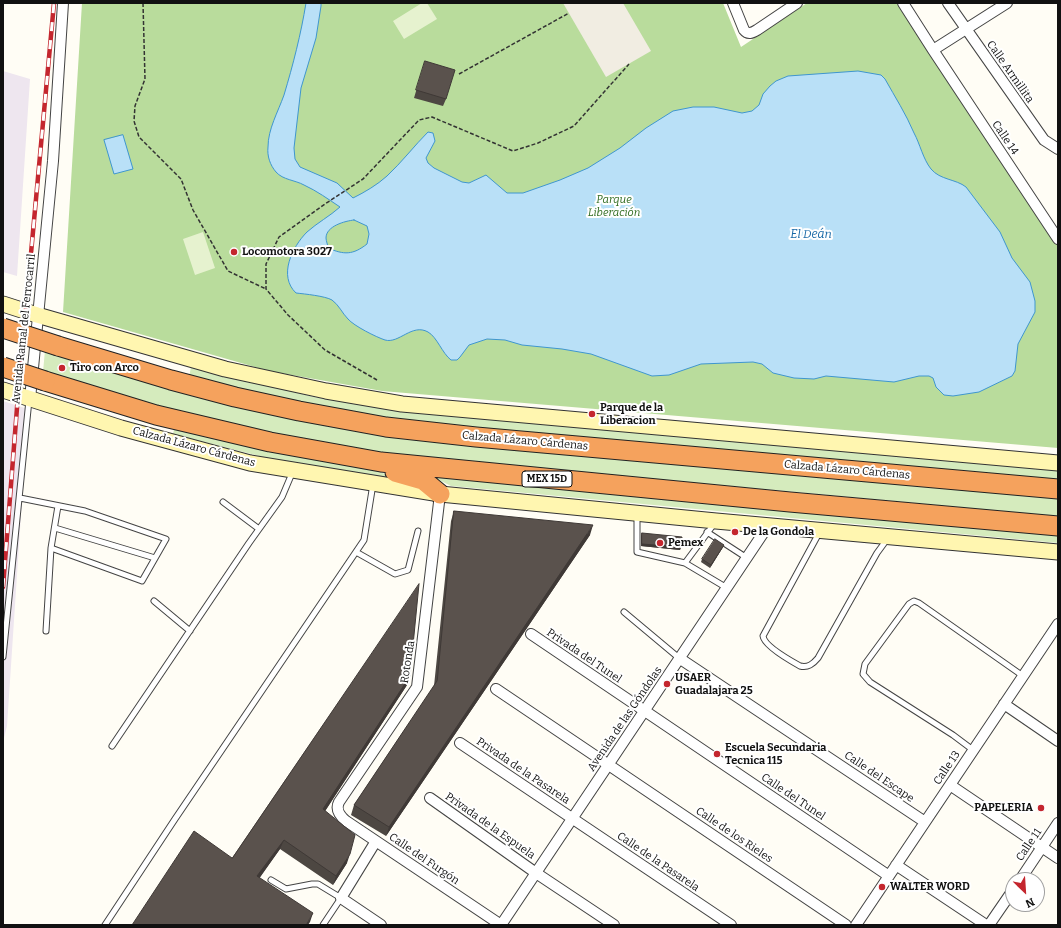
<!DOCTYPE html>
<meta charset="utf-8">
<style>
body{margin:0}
#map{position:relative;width:1061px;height:928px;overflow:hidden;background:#fffdf5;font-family:Bitter,serif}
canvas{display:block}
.frame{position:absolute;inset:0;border:4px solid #111;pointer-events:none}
.north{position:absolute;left:1005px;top:872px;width:40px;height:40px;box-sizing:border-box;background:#fff;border:1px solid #a0a0a0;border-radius:50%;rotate:155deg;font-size:11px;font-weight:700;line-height:16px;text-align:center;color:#111}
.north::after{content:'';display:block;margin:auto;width:14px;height:18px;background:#c4262e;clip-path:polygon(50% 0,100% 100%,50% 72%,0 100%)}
</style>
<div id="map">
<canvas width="1061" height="928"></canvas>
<div class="frame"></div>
<div class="north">N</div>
</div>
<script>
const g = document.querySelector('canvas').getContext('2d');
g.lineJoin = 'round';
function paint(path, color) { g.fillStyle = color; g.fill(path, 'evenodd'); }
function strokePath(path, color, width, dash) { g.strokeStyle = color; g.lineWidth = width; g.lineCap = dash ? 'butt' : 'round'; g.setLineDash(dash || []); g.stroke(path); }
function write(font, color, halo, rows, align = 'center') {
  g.font = font + ' Bitter,serif'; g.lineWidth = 4; g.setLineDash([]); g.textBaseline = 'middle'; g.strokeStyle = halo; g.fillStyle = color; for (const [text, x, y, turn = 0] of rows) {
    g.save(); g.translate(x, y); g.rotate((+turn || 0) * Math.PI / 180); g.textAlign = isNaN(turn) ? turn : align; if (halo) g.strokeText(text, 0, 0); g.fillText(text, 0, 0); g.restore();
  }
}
paint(new Path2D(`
 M3,71L30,79L17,276L3,272Z
 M3,401L28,409L7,726L3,742Z`), '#eee6ef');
paint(new Path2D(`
 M45,350L209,399L1058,494V516L402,456L203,420L43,372Z
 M191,367L314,397L405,412L1058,469V480L405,422L313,406L189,377Z
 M175,425L347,461L415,484L263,457L173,434Z
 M421,471L1058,530V543L451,486Z`), '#d5ebbd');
paint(new Path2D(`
 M82,3H723L741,47L807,3H900L1058,243V448L382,391L269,371L63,312Z`), '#b9dc9c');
paint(new Path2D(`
 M422,3H427L437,19L404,39L393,21Z
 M203,232L215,268L195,275L183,239Z`), '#e6f2cf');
paint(new Path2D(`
 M563,3H623L651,51L606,77Z`), '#f1ede2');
const water = new Path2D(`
 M306,3H321V6L316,38L301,88L294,148L295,159L300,167L337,183L353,198C365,192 377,185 387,176C402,162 414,146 428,132L433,133L435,141L426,158L428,163L434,168L462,182L469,183L486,175L507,193H523L560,180L588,168L620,148L646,128L673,111L693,107H714L742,113L752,111L759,105L763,94L770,86L776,81L788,76L858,71L881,75L885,79C895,97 906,114 914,133C920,144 923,159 931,169C940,180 956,179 966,187L1000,232L1012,258L1030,282L1035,301V312L1018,344L1015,371L1012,376L979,392L953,396L944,395L936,387L933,378L929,376H919L894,382L826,376L814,379L794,378L773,373L762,364L753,362L701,364L669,375L652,376L591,354L562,349L522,345L505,340L487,339L469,345L460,357L457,360H451C442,353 437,337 428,332C412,323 399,344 385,340C376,337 354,326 348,319C342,313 339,305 332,300C325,296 305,294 296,293C278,276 292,247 307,232C317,223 330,216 340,207C328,199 317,191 304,185C295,180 283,180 276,172C270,165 267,156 268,147C268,129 278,112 284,95C293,65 301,34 306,3ZM354,220L367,226L369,234L367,244C353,255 344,255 328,248C328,245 326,241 326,238C326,226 345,221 354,220Z
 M123,135L133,169L114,174L104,140Z`);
paint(water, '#b9e0f7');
strokePath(water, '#3f96cf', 1);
const service = new Path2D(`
 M20,498L85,511L166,539L142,581L51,548L58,506
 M223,502L259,529
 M637,515V552L685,563
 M714,524L685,563L727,588
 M55,528L155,558
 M707,532L747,558
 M819,533L763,636C764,646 791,661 800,666C808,668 813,664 818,658L877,553L888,538
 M356,552L395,574L408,570L418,531
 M154,601L190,631
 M624,612L679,658
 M46,631L51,548
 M3,657L29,400
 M112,746L249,543L282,497L293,471
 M973,750L953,735L870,682L863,674L865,664L909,604L914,601L919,603L1023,676
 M271,880L286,889L312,884H318L341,898L323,925
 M105,925L175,819L364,540L373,484`);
const minor = new Path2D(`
 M733,3L744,30C748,35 752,33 757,30L797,3
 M903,3L933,50L1058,239
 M948,3L1044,140L1058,149
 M933,50L1007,3
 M30,399L53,161L63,3
 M440,494L417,687L339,802C335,810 340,816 346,821L501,925
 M531,634L889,876
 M679,658L925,822
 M496,689L846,925
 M1004,704L1058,741
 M460,743L731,925
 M950,785L1058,858
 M430,798L536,873L614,925
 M376,841L341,898L381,925
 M896,865L986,925
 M1020,880L1058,823
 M501,925L768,526
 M856,925L1058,624
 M989,925L1013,890`);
const secondary = new Path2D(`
 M3,304L37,315L225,369L326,391L402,404L1058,463
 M3,390L121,428L250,463L440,494L716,521L1058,552`);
const motorway = new Path2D(`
 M58,346L171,380L235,397L299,411L386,427L476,437L1058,489
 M45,381L156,415L270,442L381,462L790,502L1058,526
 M395,472L423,480L440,494`);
strokePath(service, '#444', 7);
strokePath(minor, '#444', 12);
strokePath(secondary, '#333', 17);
strokePath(motorway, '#222', 21);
strokePath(new Path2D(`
 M143,3L145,79L135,106L134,121L139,137L181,179L193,210L228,271L266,289
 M459,74L569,13
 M377,380L325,350L288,315L266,289V264L279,237L325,204L363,179L419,120L432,117L513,151L538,143L574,126L629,64`), '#333', 1.5, [4, 2]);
strokePath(service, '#fff', 5);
strokePath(minor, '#fff', 10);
strokePath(secondary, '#fff6b0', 15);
strokePath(motorway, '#f5a25d', 19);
const rail = new Path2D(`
 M3,587L18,395L54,3`);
strokePath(rail, '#c4262e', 4.5);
strokePath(rail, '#fff', 3, [9]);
const motorwayBridge = new Path2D(`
 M3,328L58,346
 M3,367L45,381`);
strokePath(motorwayBridge, '#222', 21, []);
strokePath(motorwayBridge, '#f5a25d', 19);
paint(new Path2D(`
 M425,61L446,99L443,106L414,98Z
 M454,511L590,535L386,836L351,815L354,805L434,686L451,521Z
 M642,533L681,547L680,550L641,546V536Z
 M723,547L710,568L701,562L702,559Z
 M410,676L407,685L325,811L347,863L333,885L280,849L259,878L310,922L232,858Z`), '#4d4742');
paint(new Path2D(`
 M593,525L590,535L386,836L389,827Z
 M642,544L681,547L680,550L641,546Z
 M724,545L723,547L710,568L711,565Z
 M410,676L407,685L320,819L323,809Z
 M284,840L280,849L254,886L257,876Z
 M350,854L347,863L333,885L336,876Z
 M313,913L310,922L308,925H306Z`), '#3f3936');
const building = new Path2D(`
 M425,61L455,70L446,99L416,90Z
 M454,511L593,525L389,827L354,805L437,681Z
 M642,533L682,537L681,547L642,544Z
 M715,539L724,545L711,565L702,559Z
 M419,584L410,676L323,809L355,835L350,854L336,876L284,840L257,876L313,913L306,925H132L194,831L232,858Z`);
paint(building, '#5a524d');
strokePath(building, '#3f3936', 1);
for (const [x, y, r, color] of [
 [234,252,4,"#c4262e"],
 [62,368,4,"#c4262e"],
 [592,414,4,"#c4262e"],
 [735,532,4,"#c4262e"],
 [660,543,4,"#c4262e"],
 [667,684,4,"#c4262e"],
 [717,754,4,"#c4262e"],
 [1041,808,4,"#c4262e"],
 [882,887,4,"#c4262e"]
]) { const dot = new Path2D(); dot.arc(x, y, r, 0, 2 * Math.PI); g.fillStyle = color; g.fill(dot); strokePath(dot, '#fff', 1.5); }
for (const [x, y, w] of [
 [547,479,50]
]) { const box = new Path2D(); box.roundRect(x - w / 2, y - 8, w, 16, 3); g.fillStyle = '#fff'; g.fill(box); strokePath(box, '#111', 1); }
write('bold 10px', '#111', null, [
 ["MEX 15D",547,479]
]);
write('11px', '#111', '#fff', [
 ["Calle Armillita",1010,72,55],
 ["Calle 14",1005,138,56],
 ["Avenida Ramal del Ferrocarril",24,329,-84],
 ["Calzada Lázaro Cárdenas",525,441,5],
 ["Calzada Lázaro Cárdenas",194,447,15],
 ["Calzada Lázaro Cárdenas",847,470,5],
 ["Privada del Tunel",584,656,34],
 ["Rotonda",408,662,-81],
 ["Avenida de las Góndolas",625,719,-56],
 ["Calle 13",947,768,-56],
 ["Privada de la Pasarela",523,771,34],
 ["Calle del Escape",879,777,34],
 ["Calle del Tunel",793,797,34],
 ["Privada de la Espuela",490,826,35],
 ["Calle de los Rieles",734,835,34],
 ["Calle 11",1029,845,-56],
 ["Calle del Furgón",424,859,34],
 ["Calle de la Pasarela",658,862,34]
]);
write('italic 11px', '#2f6b1f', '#fff', [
 ["Parque",614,200],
 ["Liberación",614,213]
]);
write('bold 11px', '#111', '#fff', [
 ["Locomotora 3027",242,252],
 ["Tiro con Arco",70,368],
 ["Parque de la",600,408],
 ["Liberacion",600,421],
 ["De la Gondola",743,532],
 ["Pemex",668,543],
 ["USAER",675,678],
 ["Guadalajara 25",675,691],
 ["Escuela Secundaria",725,748],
 ["Tecnica 115",725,761],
 ["PAPELERIA",1033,808,"right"],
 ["WALTER WORD",890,887]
], 'left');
write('italic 12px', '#1768a6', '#fff', [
 ["El Deán",811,235]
]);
</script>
